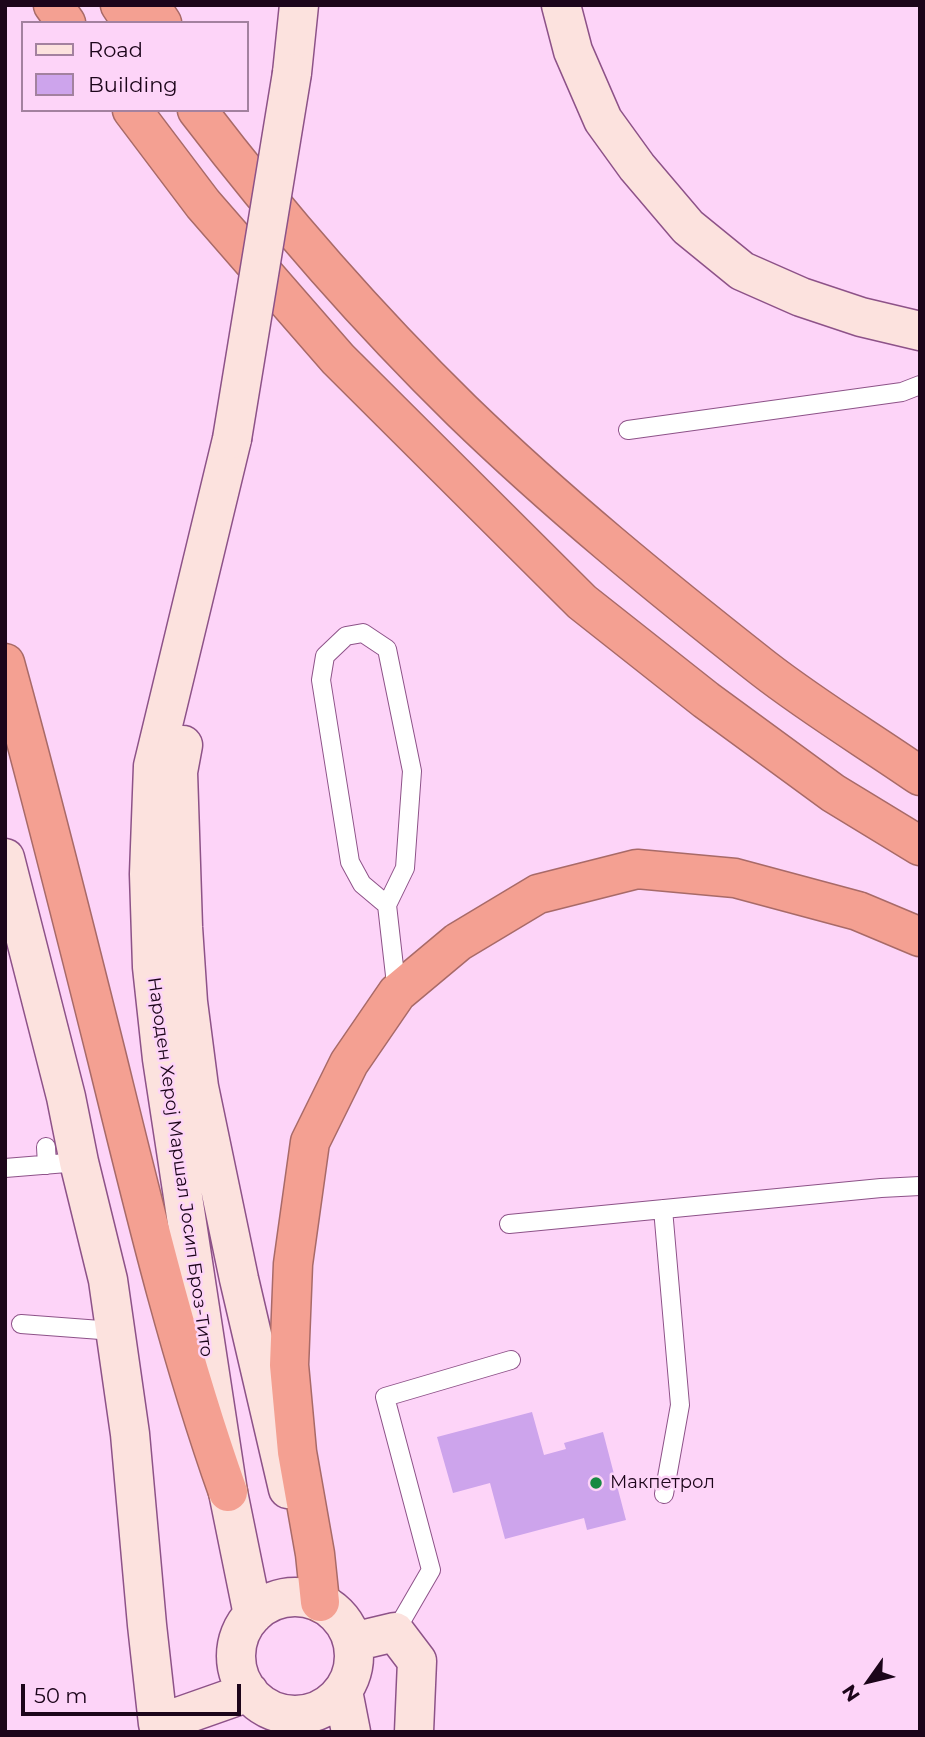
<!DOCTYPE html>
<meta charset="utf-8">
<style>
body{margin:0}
#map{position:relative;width:925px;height:1737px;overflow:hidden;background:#fdd4f8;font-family:Montserrat,sans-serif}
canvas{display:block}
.frame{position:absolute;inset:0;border:7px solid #1c051a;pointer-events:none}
.legend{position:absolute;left:21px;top:21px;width:228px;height:91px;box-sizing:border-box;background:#fdd4f8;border:2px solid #a3819f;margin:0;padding:9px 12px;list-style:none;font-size:21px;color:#1c051a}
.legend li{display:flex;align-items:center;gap:14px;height:35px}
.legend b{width:35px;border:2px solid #a3819f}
.north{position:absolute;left:834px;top:1646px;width:70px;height:70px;-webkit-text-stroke:5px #fdd4f8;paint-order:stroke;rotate:236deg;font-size:19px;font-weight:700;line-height:28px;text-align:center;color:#1c051a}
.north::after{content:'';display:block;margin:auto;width:24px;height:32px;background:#1c051a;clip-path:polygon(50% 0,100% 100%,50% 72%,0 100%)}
.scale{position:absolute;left:21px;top:1684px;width:220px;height:32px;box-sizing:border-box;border:4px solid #1c051a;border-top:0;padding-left:9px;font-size:21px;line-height:24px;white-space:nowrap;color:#1c051a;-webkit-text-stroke:5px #fdd4f8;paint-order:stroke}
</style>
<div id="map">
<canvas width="925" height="1737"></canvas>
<div class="frame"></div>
<ul class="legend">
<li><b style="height:9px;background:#fce2de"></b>Road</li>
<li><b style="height:19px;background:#cda4ec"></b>Building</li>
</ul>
<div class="north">N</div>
<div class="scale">50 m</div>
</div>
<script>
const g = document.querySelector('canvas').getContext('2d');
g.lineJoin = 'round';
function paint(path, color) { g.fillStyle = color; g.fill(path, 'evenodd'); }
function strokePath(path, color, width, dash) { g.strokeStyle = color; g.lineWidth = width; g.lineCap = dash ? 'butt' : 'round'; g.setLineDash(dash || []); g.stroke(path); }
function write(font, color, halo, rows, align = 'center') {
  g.font = font + ' Montserrat,sans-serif'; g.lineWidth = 5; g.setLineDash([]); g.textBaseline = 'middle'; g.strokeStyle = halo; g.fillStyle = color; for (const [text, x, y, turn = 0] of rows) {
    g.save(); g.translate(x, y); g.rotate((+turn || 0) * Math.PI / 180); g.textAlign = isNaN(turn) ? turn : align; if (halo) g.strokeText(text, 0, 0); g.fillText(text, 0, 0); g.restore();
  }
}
paint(new Path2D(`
 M532,1412L544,1455L566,1449L564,1443L603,1432L626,1520L587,1530L584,1518L505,1539L490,1483L453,1493L437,1437Z`), '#cda4ec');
const lane = new Path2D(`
 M628,430L902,392L920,385
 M387,905L362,884L350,862L321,680L325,656L346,636L363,633L387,649L412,771L405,868L387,905L397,993
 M46,1147L47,1165
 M5,1168L79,1162
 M663,1209L680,1405L664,1494
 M509,1224L881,1188L920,1186
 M21,1324L114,1331
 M395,1632L431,1570L385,1397L511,1360`);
const secondary = new Path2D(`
 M561,5L573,51L603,120L637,167L688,227L742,271L801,297L861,317L920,331
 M292,73L299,5
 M232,439L153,766L149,874L152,967L162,1059L228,1492L253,1615
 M183,745L178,772L183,927L188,1002L199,1087L239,1279L288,1489
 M5,858L66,1097L79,1162L108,1280L130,1434L147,1625L158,1724L249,1692
 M236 1656a59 59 0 1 1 118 0a59 59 0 1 1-118 0Z
 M353,1642L395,1632L417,1661L414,1732
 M343,1691L351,1732`);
const highway = new Path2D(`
 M53,5L66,23
 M120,5L132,23
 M150,5L162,23
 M132,110L203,204L338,359L582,602L706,700L833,793L920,846
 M197,110C278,216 367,318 462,411C557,503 660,587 763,668C813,707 868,740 920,776
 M5,663C41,794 74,926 107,1058C143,1204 178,1351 228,1492
 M320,1602L315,1554L297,1452L289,1365L293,1264L310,1142L349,1063L397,993L458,942L538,894L637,869L735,878L858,911L920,937`);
strokePath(lane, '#8d5288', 20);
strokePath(secondary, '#8d5288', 41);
strokePath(highway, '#a86a68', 41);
strokePath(lane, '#fff', 18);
strokePath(secondary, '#fce2de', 38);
strokePath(highway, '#f4a092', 38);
const secondaryBridge = new Path2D(`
 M232,439L292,73`);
strokePath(secondaryBridge, '#8d5288', 41, []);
strokePath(secondaryBridge, '#fce2de', 38);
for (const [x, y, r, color] of [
 [596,1483,7,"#168942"]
]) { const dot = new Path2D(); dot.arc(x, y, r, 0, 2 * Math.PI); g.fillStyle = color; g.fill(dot); strokePath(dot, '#fdd4f8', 2.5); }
write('18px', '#1c051a', '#fdd4f8', [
 ["Народен Херој Маршал Јосип Броз-Тито",180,1167,82]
]);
write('18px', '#1c051a', '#fdd4f8', [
 ["Макпетрол",610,1483]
], 'left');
</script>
